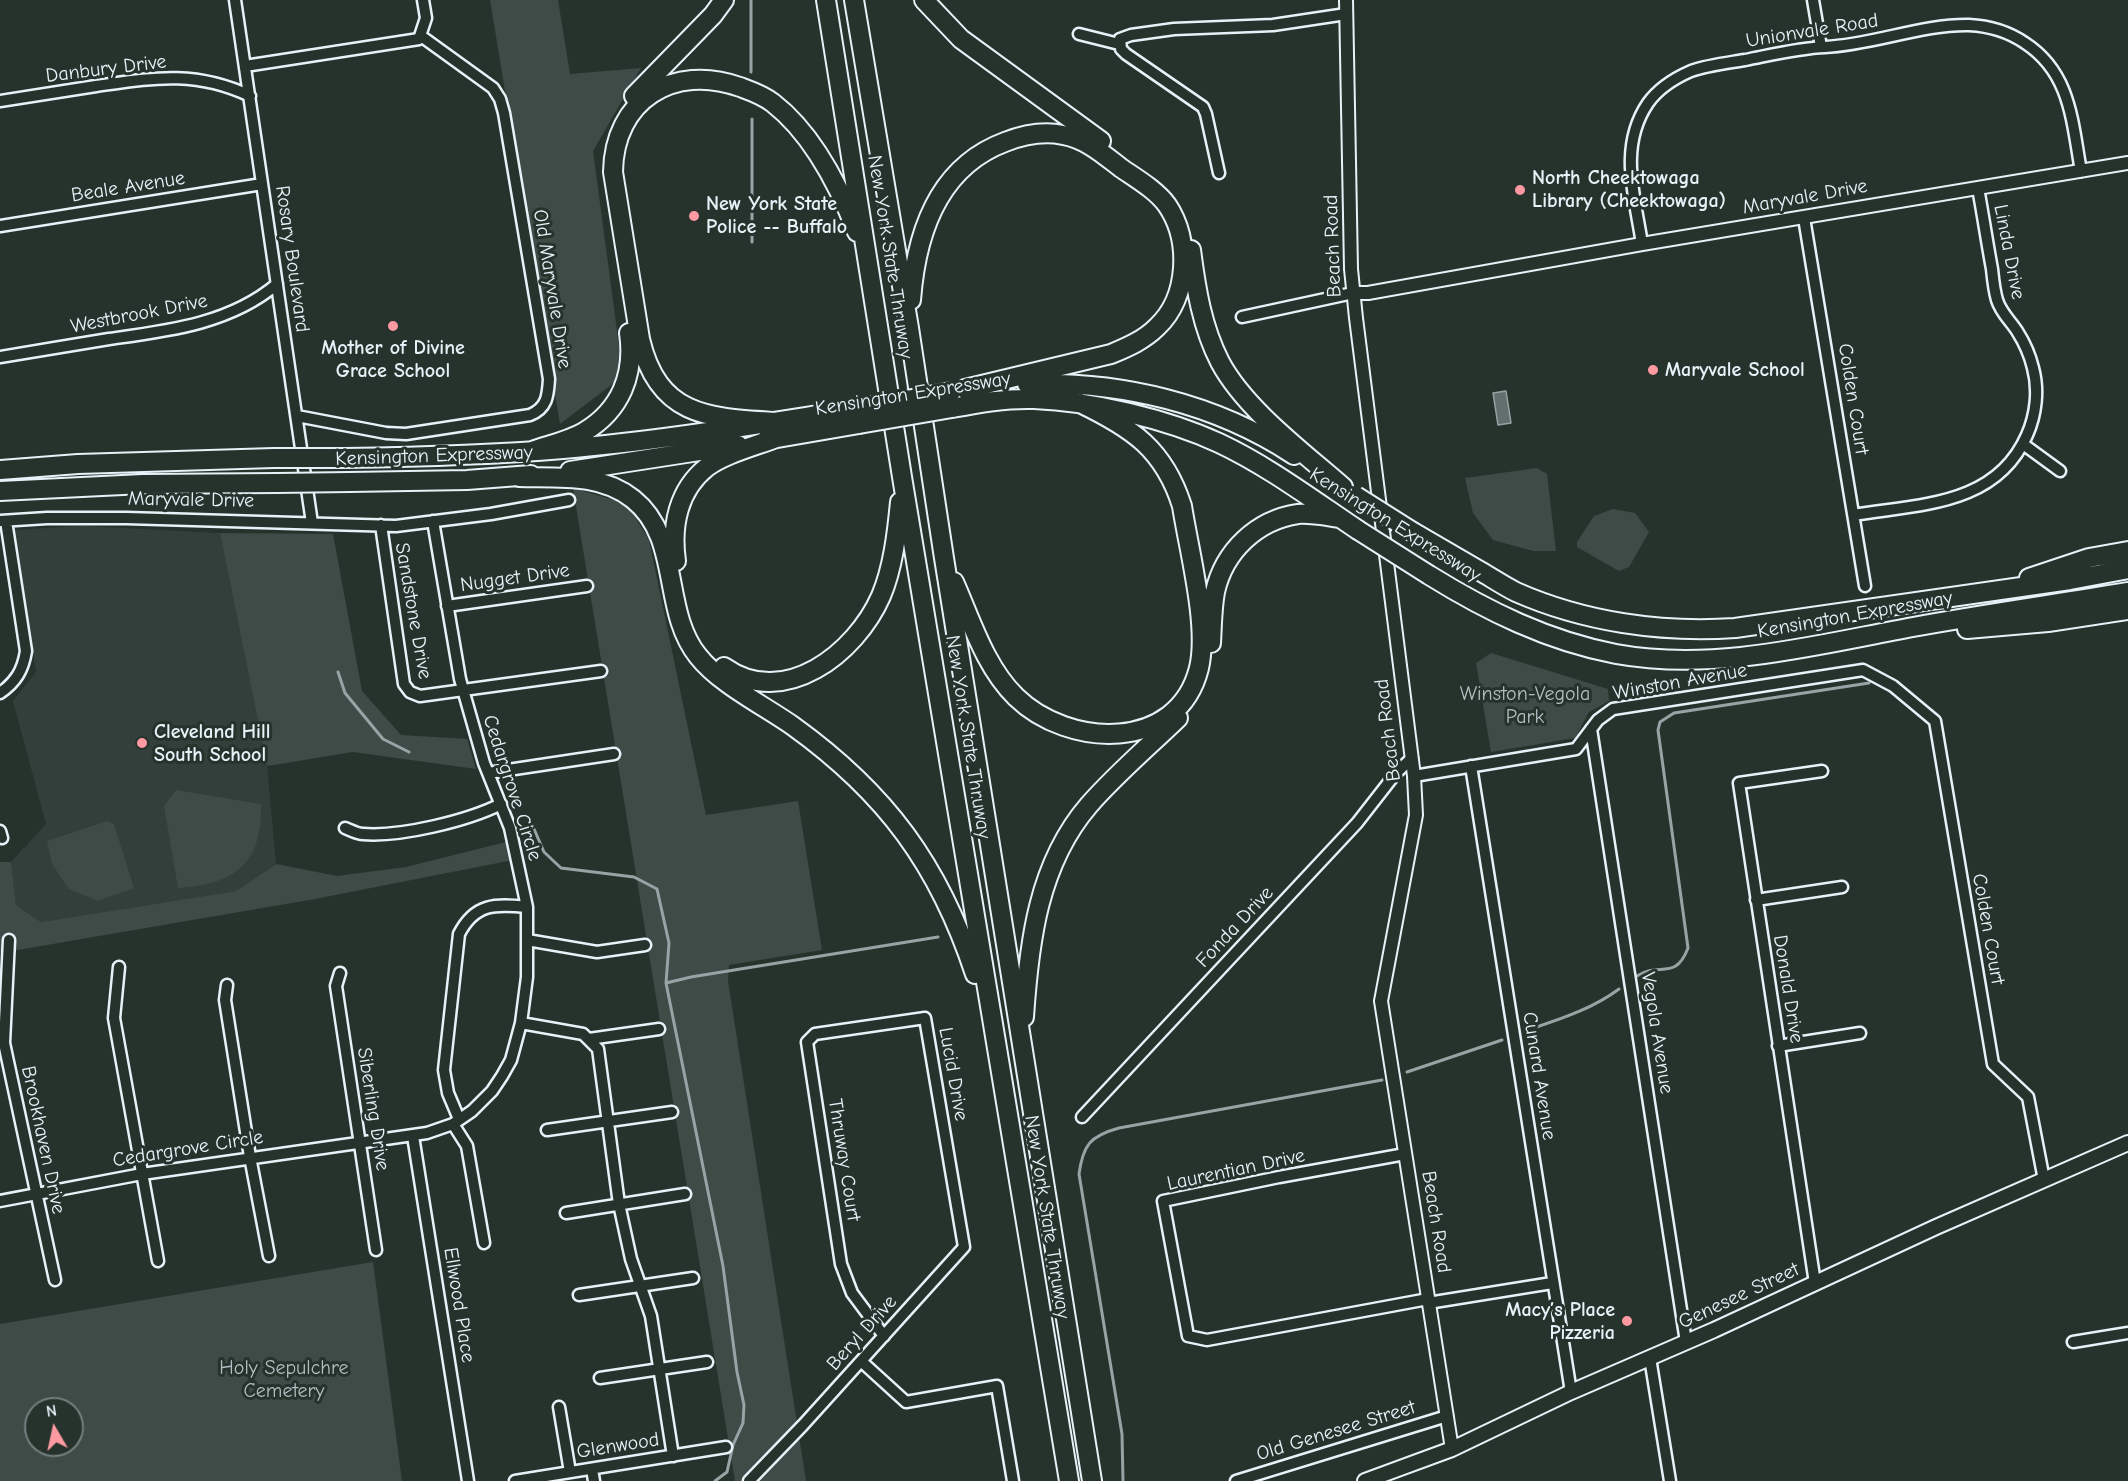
<!DOCTYPE html>
<meta charset="utf-8">
<style>
body{margin:0}
#map{position:relative;width:2128px;height:1481px;overflow:hidden;background:#26332d;font-family:"Comic Neue",sans-serif}
canvas{display:block}
.north{position:absolute;left:24px;top:1397px;width:60px;height:60px;box-sizing:border-box;background:#26332d;border:2px solid #747f7e;border-radius:50%;rotate:351deg;font-size:16px;font-weight:700;line-height:24px;text-align:center;color:#e8f1f8}
.north::after{content:'';display:block;margin:auto;width:21px;height:27px;background:#ff9aa2;clip-path:polygon(50% 0,100% 100%,50% 72%,0 100%)}
</style>
<div id="map">
<canvas width="2128" height="1481"></canvas>
<div class="north">N</div>
</div>
<script>
const g = document.querySelector('canvas').getContext('2d');
g.lineJoin = 'round';
function paint(path, color) { g.fillStyle = color; g.fill(path, 'evenodd'); }
function strokePath(path, color, width, dash) { g.strokeStyle = color; g.lineWidth = width; g.lineCap = dash ? 'butt' : 'round'; g.setLineDash(dash || []); g.stroke(path); }
function write(font, color, halo, rows, align = 'center') {
  g.font = font + ' "Comic Neue",sans-serif'; g.lineWidth = 6; g.setLineDash([]); g.textBaseline = 'middle'; g.strokeStyle = halo; g.fillStyle = color; for (const [text, x, y, turn = 0] of rows) {
    g.save(); g.translate(x, y); g.rotate((+turn || 0) * Math.PI / 180); g.textAlign = isNaN(turn) ? turn : align; if (halo) g.strokeText(text, 0, 0); g.fillText(text, 0, 0); g.restore();
  }
}
paint(new Path2D(`
 M82,526L220,533L267,766L276,864L236,891L41,922L16,905L11,862L46,824L13,701L36,672L14,530Z`), '#333f3a');
paint(new Path2D(`
 M490,0H558L570,74L641,68L593,151L623,376L560,424Z
 M1537,468L1547,474L1556,551H1533L1493,540L1473,513L1465,478Z
 M573,488L627,504L649,540L706,815L798,801L822,950L729,965L728,981L806,1481H735Z
 M1613,509L1635,513L1649,532L1629,567L1619,571L1577,547V542L1594,516Z
 M220,533L333,534L362,691L401,735L467,739L476,769L353,752L267,766Z
 M1491,653L1608,689L1609,701L1589,712L1575,738L1491,752L1476,663Z
 M176,790L261,804C262,864 236,884 178,888L164,806Z
 M107,821L114,824L134,888L98,901L69,889L52,864L47,841Z
 M506,842L513,860L315,899L0,953V862H11L16,905L41,922L236,891L276,864L337,876L406,867Z
 M373,1262L402,1481H0V1324ZM36,1409H72V1445H36Z`), '#3e4b47');
const water = new Path2D(`
 M1506,391L1511,423L1498,425L1493,393Z`);
paint(water, '#636f6d');
strokePath(water, '#98a3a5', 1.5);
strokePath(new Path2D(`
 M751,0V72
 M752,242V119
 M338,672L345,693L383,739L409,752
 M531,822L544,852L561,868L634,877L657,889L669,943L666,983L723,1266L737,1372L744,1405L743,1423L733,1445L727,1472L715,1481
 M1637,976C1659,961 1675,982 1688,948L1658,730L1660,722L1674,713L1869,683
 M666,983L691,977L938,937
 M1525,1031C1557,1020 1591,1010 1619,989
 M1407,1072L1502,1040
 M1123,1481L1122,1434L1079,1174C1083,1145 1090,1136 1119,1128L1382,1080`), '#98a3a5', 3);
const minor = new Path2D(`
 M235,0L312,523
 M1813,0L1821,47
 M1079,34L1119,44
 M245,66L419,39L426,18L423,0
 M0,101C32,96 64,91 96,86C153,78 195,70 250,96
 M1219,173L1206,114L1203,107L1126,54L1121,49L1120,39L1131,35L1174,29L1273,25L1346,14
 M1804,218L1865,586
 M0,226L262,184
 M1642,244C1635,197 1618,147 1648,103C1658,89 1675,78 1691,71C1708,65 1727,63 1745,60C1771,55 1799,48 1825,47C1873,45 1922,24 1969,25C1989,26 2009,32 2025,43C2071,73 2072,122 2081,171
 M1242,317L1353,293
 M0,357C36,351 73,345 109,339C167,331 230,324 277,284
 M297,416L386,433L406,434L530,415C547,408 548,396 549,379L504,113L500,99L493,88L421,36
 M2023,444L2060,471
 M1854,515C1920,504 1996,506 2027,435C2036,415 2039,390 2033,368C2030,355 2024,342 2017,331C2010,320 2001,313 1997,300C1994,290 1993,279 1992,269C1987,242 1983,215 1978,188
 M0,521L47,518H126L396,526L491,514L569,500
 M381,525L404,684L410,692L420,696L601,671
 M447,606L587,586
 M0,693C16,682 23,670 26,651L6,521
 M1591,729L1686,1342
 M1471,766L1571,1392
 M488,773L614,754
 M1414,776L1576,749L1598,720L1613,709L1863,670L1893,686L1935,721L1993,1064L2028,1097L2044,1180
 M345,828C350,830 357,834 363,834C400,837 467,821 501,804
 M0,831L2,838
 M1756,900L1842,887
 M9,940L4,1043L55,1280
 M527,940L597,952L645,945
 M119,967L114,1018L158,1261
 M340,973L336,986L376,1250
 M227,985L225,1000L250,1157L269,1256
 M521,1023L583,1034L598,1049L619,1204L631,1259L651,1316L673,1456
 M589,1039L659,1029
 M1778,1046L1860,1033
 M1082,1117L1357,823L1396,773L1412,758
 M459,1119L448,1093L444,1070L459,934C475,903 495,904 527,907
 M453,1124L467,1146L484,1243
 M547,1130L672,1112
 M413,1136L468,1481
 M1405,1154L1279,1177L1163,1201L1188,1336L1207,1340L1428,1299
 M0,1201L142,1174L427,1133L453,1124L472,1111L492,1091L502,1076L511,1060L521,1023L527,977V907L510,828L484,763L460,679L433,521
 M566,1213L685,1194
 M1815,1283L1739,783L1822,771
 M579,1295L693,1278
 M1428,1303L1552,1283
 M2073,1342L2128,1333
 M1650,1358L1670,1481
 M861,1361L906,1402L997,1386L1013,1481
 M600,1378L707,1362
 M559,1407L570,1472
 M592,1469L594,1481
 M515,1481L726,1447
 M749,1481L803,1425L964,1247L925,1018L815,1034L807,1042L841,1264L852,1293L884,1336
 M1236,1481L1447,1416`);
const tertiary = new Path2D(`
 M1346,0L1351,269L1356,318L1414,776L1416,815L1381,1001L1452,1449
 M1353,293H1368L1642,244L2128,163`);
const secondary = new Path2D(`
 M1365,1481L1452,1449L1571,1392L1714,1330L1936,1227L2128,1143`);
const motorway = new Path2D(`
 M826,0L903,483L1069,1481
 M854,0L909,328L944,558L1092,1481
 M924,0L961,39L1101,141
 M634,96L713,15L724,0
 M1191,250C1196,289 1202,327 1220,362C1245,409 1303,452 1343,487
 M911,300C916,234 938,167 1005,142C1023,135 1044,131 1063,135C1086,139 1103,154 1121,168C1137,179 1156,190 1167,205C1191,240 1189,297 1157,327C1144,340 1128,347 1111,354L965,389
 M1027,384C1120,381 1215,403 1294,455
 M952,408C979,403 1006,398 1034,399C1091,401 1167,419 1219,443C1268,466 1313,500 1358,530
 M774,422C707,418 658,416 640,339L613,172C614,100 673,63 740,87C751,91 763,95 773,103C813,134 839,186 857,232
 M766,440L859,424
 M532,451C549,445 568,441 584,432C621,410 635,374 629,333
 M345,458C418,457 491,455 563,449C661,441 759,424 856,409
 M0,470L78,464L274,458
 M570,471L738,445
 M519,477C558,478 600,473 633,499C682,538 661,610 698,656C720,684 763,705 793,726C886,793 939,865 975,974
 M350,482L467,480L531,475
 M0,491L143,484L277,483
 M1413,532C1435,545 1458,558 1480,571C1492,578 1504,586 1516,592C1584,622 1661,633 1735,628L2070,580L2128,569
 M676,561C671,526 678,490 707,467C724,454 755,446 776,438
 M1429,575C1487,611 1548,641 1616,654C1715,672 1815,645 1913,627C1984,614 2056,604 2128,592
 M2029,578L2089,558L2128,551
 M954,582C971,620 985,667 1016,697C1068,748 1178,753 1199,668C1209,626 1189,551 1182,506C1164,449 1132,428 1080,403
 M1967,629L2048,622L2128,610
 M1211,643C1212,626 1212,608 1215,592C1224,551 1257,520 1298,514C1311,513 1326,516 1340,518
 M724,667C784,710 856,653 881,596C893,568 897,533 900,502
 M1024,1017C1029,943 1038,864 1089,805C1116,774 1148,747 1178,718`);
strokePath(minor, '#e8f1f8', 15);
strokePath(tertiary, '#e8f1f8', 16);
strokePath(secondary, '#e8f1f8', 18);
strokePath(motorway, '#e8f1f8', 22);
strokePath(minor, '#26332d', 10);
strokePath(tertiary, '#26332d', 12);
strokePath(secondary, '#26332d', 14);
strokePath(motorway, '#26332d', 18);
const motorwayBridge = new Path2D(`
 M856,409L951,392
 M859,424L952,408
 M274,458H345
 M277,483L350,482
 M1356,496L1413,532
 M1358,530L1429,575`);
strokePath(motorwayBridge, '#e8f1f8', 22, []);
strokePath(motorwayBridge, '#26332d', 18);
for (const [x, y, r, color] of [
 [1520,190,6,"#ff9aa2"],
 [694,216,6,"#ff9aa2"],
 [393,326,6,"#ff9aa2"],
 [1653,370,6,"#ff9aa2"],
 [142,743,6,"#ff9aa2"],
 [1627,1321,6,"#ff9aa2"]
]) { const dot = new Path2D(); dot.arc(x, y, r, 0, 2 * Math.PI); g.fillStyle = color; g.fill(dot); strokePath(dot, '#26332d', 2); }
write('20px', '#e8f1f8', '#26332d', [
 ["Unionvale Road",1812,31,-9],
 ["Danbury Drive",106,69,-7],
 ["Beale Avenue",128,187,-9],
 ["Maryvale Drive",1805,197,-10],
 ["Beach Road",1333,246,-92],
 ["Linda Drive",2009,252,79],
 ["New York State Thruway",890,257,81],
 ["Rosary Boulevard",292,259,82],
 ["Old Maryvale Drive",552,289,81],
 ["Westbrook Drive",139,314,-11],
 ["Kensington Expressway",913,394,-9],
 ["Colden Court",1853,399,81],
 ["Kensington Expressway",434,456,-2],
 ["Maryvale Drive",191,500,1],
 ["Kensington Expressway",1395,525,32],
 ["Nugget Drive",515,578,-8],
 ["Sandstone Drive",413,611,80],
 ["Kensington Expressway",1855,615,-10],
 ["Winston Avenue",1680,682,-10],
 ["Beach Road",1388,730,-97],
 ["New York State Thruway",968,737,81],
 ["Cedargrove Circle",512,788,72],
 ["Fonda Drive",1235,927,-47],
 ["Colden Court",1988,929,80],
 ["Donald Drive",1788,989,81],
 ["Vegola Avenue",1657,1033,81],
 ["Lucid Drive",953,1074,80],
 ["Cunard Avenue",1539,1076,81],
 ["Siberling Drive",373,1109,81],
 ["Brookhaven Drive",43,1140,78],
 ["Cedargrove Circle",188,1149,-9],
 ["Thruway Court",844,1160,81],
 ["Laurentian Drive",1236,1170,-12],
 ["New York State Thruway",1047,1217,81],
 ["Beach Road",1436,1222,81],
 ["Genesee Street",1739,1296,-25],
 ["Ellwood Place",459,1305,81],
 ["Beryl Drive",862,1333,-48],
 ["Old Genesee Street",1336,1431,-17],
 ["Glenwood",618,1446,-9]
]);
write('bold 20px', '#e8f1f8', '#26332d', [
 ["North Cheektowaga",1532,178],
 ["Library (Cheektowaga)",1532,201],
 ["New York State",706,204],
 ["Police -- Buffalo",706,227],
 ["Mother of Divine",393,348,"center"],
 ["Grace School",393,371,"center"],
 ["Maryvale School",1665,370],
 ["Cleveland Hill",154,732],
 ["South School",154,755],
 ["Macy’s Place",1615,1310,"right"],
 ["Pizzeria",1615,1333,"right"]
], 'left');
write('20px', '#b5bfc3', '#26332d', [
 ["Winston-Vegola",1525,694],
 ["Park",1525,717],
 ["Holy Sepulchre",284,1368],
 ["Cemetery",284,1391]
]);
</script>
